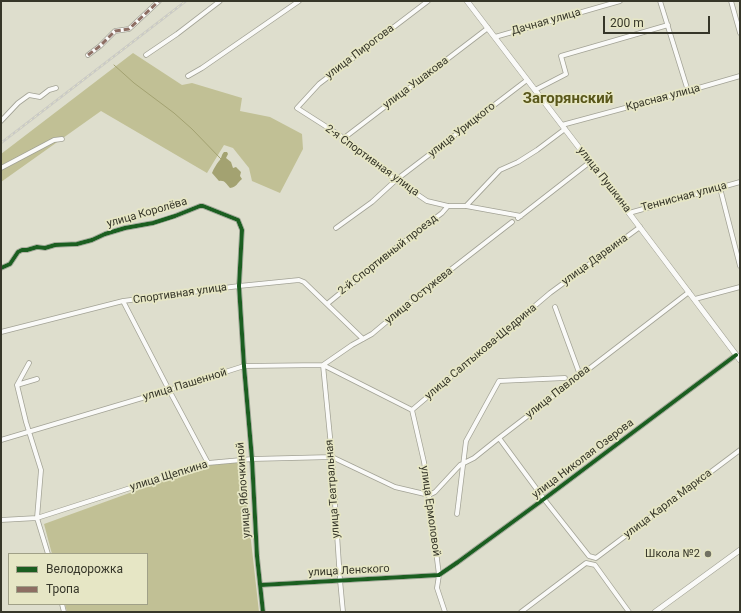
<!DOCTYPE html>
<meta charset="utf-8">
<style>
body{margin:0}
#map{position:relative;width:741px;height:613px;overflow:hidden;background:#dedecd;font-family:Roboto,sans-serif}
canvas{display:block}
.frame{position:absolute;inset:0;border:2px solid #363629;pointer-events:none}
.legend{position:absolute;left:8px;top:553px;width:140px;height:52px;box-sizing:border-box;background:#e6e6c5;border:1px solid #a0a087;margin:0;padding:5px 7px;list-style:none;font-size:12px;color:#363629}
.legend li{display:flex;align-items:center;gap:8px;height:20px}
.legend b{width:20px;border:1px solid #a0a087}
.scale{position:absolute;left:603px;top:16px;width:107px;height:18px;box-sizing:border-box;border:2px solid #363629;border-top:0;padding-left:5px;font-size:12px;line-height:14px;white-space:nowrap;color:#363629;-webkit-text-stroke:3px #e6e6c5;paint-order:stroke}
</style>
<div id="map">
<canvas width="741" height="613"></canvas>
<div class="frame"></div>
<ul class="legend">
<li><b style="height:5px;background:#1b5e20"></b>Велодорожка</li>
<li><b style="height:5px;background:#8d6e63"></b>Тропа</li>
</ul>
<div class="scale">200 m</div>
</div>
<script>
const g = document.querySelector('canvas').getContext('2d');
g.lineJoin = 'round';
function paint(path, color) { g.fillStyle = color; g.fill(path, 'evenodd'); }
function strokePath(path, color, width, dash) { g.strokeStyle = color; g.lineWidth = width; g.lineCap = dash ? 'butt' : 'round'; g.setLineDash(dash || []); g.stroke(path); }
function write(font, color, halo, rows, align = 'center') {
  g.font = font + ' Roboto,sans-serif'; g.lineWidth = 3.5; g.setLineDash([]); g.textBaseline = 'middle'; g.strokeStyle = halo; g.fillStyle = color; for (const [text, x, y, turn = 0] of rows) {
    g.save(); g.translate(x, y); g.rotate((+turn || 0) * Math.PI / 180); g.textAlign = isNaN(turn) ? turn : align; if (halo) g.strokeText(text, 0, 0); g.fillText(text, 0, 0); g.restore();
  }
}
paint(new Path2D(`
 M133,53L182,85L192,83L242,98L240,111L270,117L302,134L303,149L280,193L252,181L249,168L233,148L224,145L207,173L101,111L1,182V154Z
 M242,461L259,612H67L65,604H147V554H52L44,524L204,466Z`), '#c1c095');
paint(new Path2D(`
 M224,152H227L228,154L226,158L231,162L233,168L236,167L241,172L240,176L242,179C237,183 237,187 230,188C226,184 225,180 219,181L212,173C214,168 216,165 219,161C222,158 221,155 224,152Z`), '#a3a271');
strokePath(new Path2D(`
 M114,65L134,83L174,113L192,129L221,159`), '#a3a271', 1);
const minor = new Path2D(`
 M428,1L319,84L297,108L344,138L396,180L427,201L448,206H466L521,216
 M660,1L688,91
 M731,1L740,33
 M495,37L620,1
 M88,55L100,46L115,31L129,29L159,1
 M146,55L177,34L220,1
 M188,76L202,68L299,1
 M535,90L566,74L561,56L668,25
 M1,121L18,103L29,95L40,97L49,90L56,88
 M562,125L688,91L740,76
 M344,138L488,28
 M1,168L54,140L62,139
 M720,188L740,266
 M466,206L500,170L518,162L537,150L565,129
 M629,213L740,182
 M518,218L590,162
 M336,228L372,202L396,180L527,80
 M1,268L10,264L18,252L22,250H27L37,247L45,248L55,245L77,244L92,240L105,234L125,228L153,223L175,216L200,206H203L238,220L242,230L239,286L244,366L252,459L257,556L263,612
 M695,299L740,287
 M123,301L169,390L208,463
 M327,304L393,250L442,213L448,206
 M555,307L580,375
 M1,332L123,301L239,286L299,280L304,282L363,339
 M37,379L17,385L26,422L41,470L37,518L48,554
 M17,385L29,363
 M412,410L550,293L640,227
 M412,410L424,462L429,495L439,575L437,588L445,612
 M499,438L544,499L589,556L596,558L740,450
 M1,440L169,390L244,366L323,365L412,410
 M429,495L435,492L460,465L474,458L499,438L689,292
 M457,514L466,441L499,381L565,378
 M1,520L37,518L208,463L252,459L332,457L395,487L429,495
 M261,585L439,575L458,562L544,499L736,355
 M62,604L64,612
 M343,612L340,580L332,457L323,365L352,345L372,334L422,292L512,222
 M521,612L586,563L595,565L629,612`);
const major = new Path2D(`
 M467,1L629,213L740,360
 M655,612L740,550`);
strokePath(minor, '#a2a295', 5.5);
strokePath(major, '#a2a295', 6);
strokePath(minor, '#fafaf8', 4);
strokePath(major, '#fafaf8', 5);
const rail = new Path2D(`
 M1,143L186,1`);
strokePath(rail, '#cacac5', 2.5);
strokePath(rail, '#e6e6c5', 1, [3]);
strokePath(new Path2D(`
 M88,55L100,46L115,31L129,29L159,1`), '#8d6e63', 3, [6, 3]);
strokePath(new Path2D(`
 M1,268L10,264L18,252L22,250H27L37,247L45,248L55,245L77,244L92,240L105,234L125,228L153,223L175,216L200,206H203L238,220L242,230L239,286L244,366L252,459L257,556L263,612
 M261,585L439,575L458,562L544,499L736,355`), '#1b5e20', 4);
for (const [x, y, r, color] of [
 [708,554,4,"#717162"]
]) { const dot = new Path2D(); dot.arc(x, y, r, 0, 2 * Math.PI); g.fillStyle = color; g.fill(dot); strokePath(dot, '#e6e6c5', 1.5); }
write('11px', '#363629', '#e6e6c5', [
 ["Дачная улица",546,22,-16],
 ["улица Пирогова",360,52,-37],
 ["улица Ушакова",416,83,-37],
 ["Красная улица",663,98,-15],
 ["улица Урицкого",462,130,-38],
 ["2-я Спортивная улица",372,161,36],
 ["улица Пушкина",604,180,52],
 ["Теннисная улица",684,197,-15],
 ["улица Королёва",147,213,-16],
 ["2-й Спортивный проезд",388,255,-38],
 ["улица Дарвина",595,260,-36],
 ["Спортивная улица",180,294,-8],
 ["улица Остужева",419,296,-39],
 ["улица Салтыкова-Щедрина",481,352,-40],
 ["улица Пашенной",185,385,-17],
 ["улица Павлова",558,392,-38],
 ["улица Николая Озерова",583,459,-37],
 ["улица Щепкина",169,476,-17],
 ["улица Театральная",333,489,-94],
 ["улица Яблочкиной",244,490,-94],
 ["улица Карла Маркса",668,504,-37],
 ["улица Ермоловой",430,511,82],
 ["улица Ленского",349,571,-3]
]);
write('11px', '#363629', '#e6e6c5', [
 ["Школа №2",700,554]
], 'right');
write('bold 15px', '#59571b', '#e6e6c5', [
 ["Загорянский",568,99]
]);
</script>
